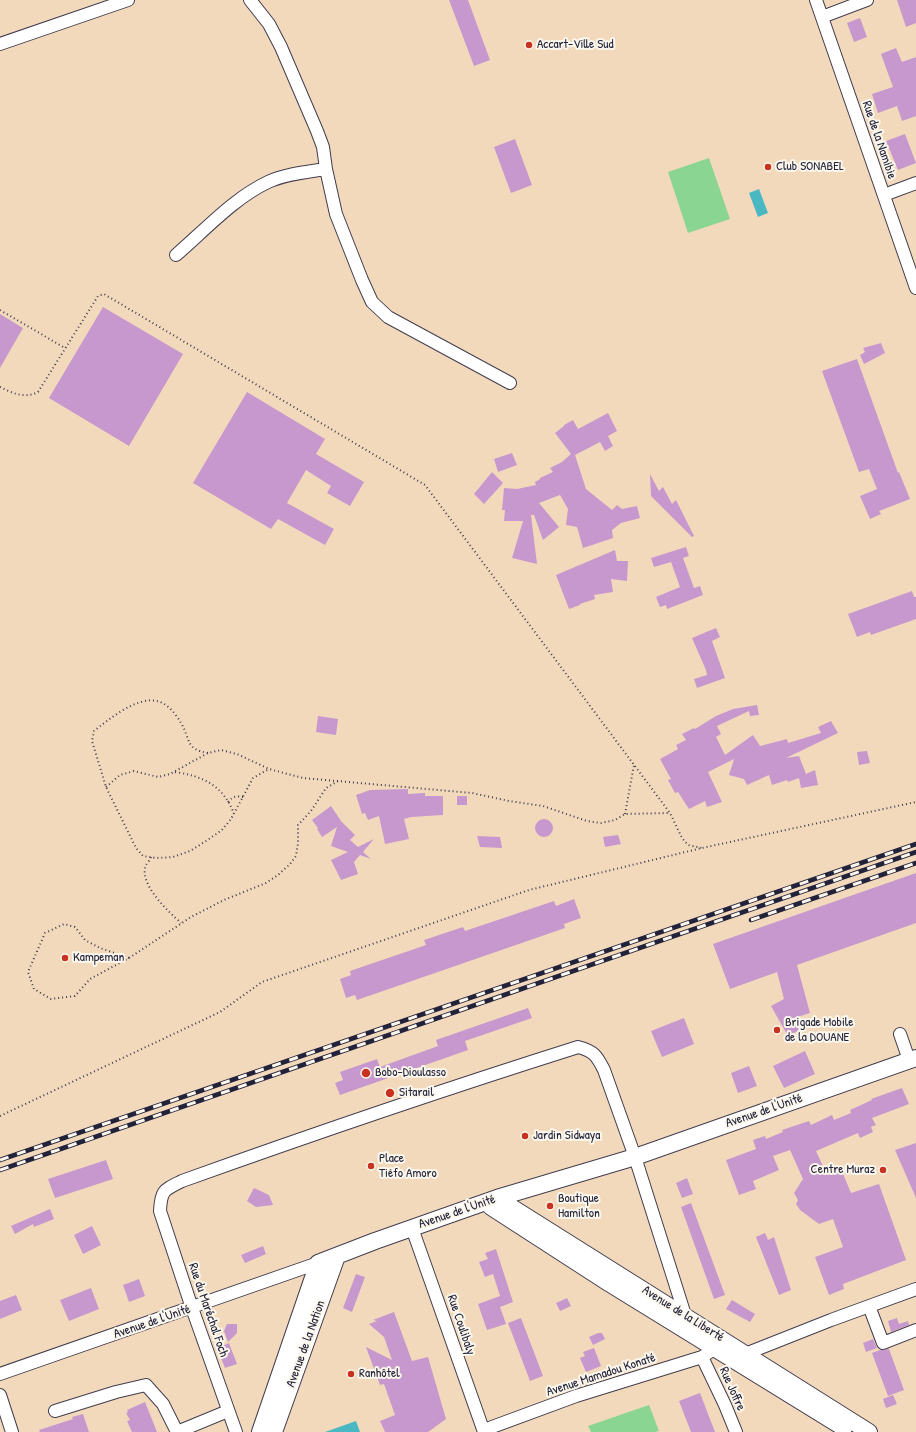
<!DOCTYPE html>
<meta charset="utf-8">
<style>
body{margin:0}
canvas{display:block;background:#f3d9bc}
</style>
<canvas width="916" height="1432"></canvas>
<script>
const g = document.querySelector('canvas').getContext('2d');
g.lineJoin = 'round';
function paint(path, color) { g.fillStyle = color; g.fill(path, 'evenodd'); }
function strokePath(path, color, width, dash) { g.strokeStyle = color; g.lineWidth = width; g.lineCap = dash ? 'butt' : 'round'; g.setLineDash(dash || []); g.stroke(path); }
function write(font, color, halo, rows, align = 'center') {
  g.font = font + ' "Patrick Hand",sans-serif'; g.lineWidth = 4; g.setLineDash([]); g.textBaseline = 'middle'; g.strokeStyle = halo; g.fillStyle = color; for (const [text, x, y, turn = 0] of rows) {
    g.save(); g.translate(x, y); g.rotate((+turn || 0) * Math.PI / 180); g.textAlign = isNaN(turn) ? turn : align; if (halo) g.strokeText(text, 0, 0); g.fillText(text, 0, 0); g.restore();
  }
}
paint(new Path2D(`
 M709,158L730,219L688,233L668,172Z
 M649,1405L659,1431L655,1432H591L588,1426Z`), '#8bd592');
paint(new Path2D(`
 M759,189L768,213L758,217L749,193Z
 M356,1421L360,1432H325Z`), '#4ab8c3');
paint(new Path2D(`
 M449,0H468L490,60L474,66Z
 M897,0H916V23L906,27Z
 M860,18L867,37L854,42L847,23Z
 M896,48L902,62L916,57V116L902,121L897,106L878,113L872,94L893,87L881,54Z
 M905,134L916,163L898,170L886,141Z
 M515,139L532,185L511,193L494,147Z
 M103,307L183,354L129,446L49,398Z
 M0,314L23,328L0,368Z
 M881,343L885,353L864,364L860,355L865,352L863,348Z
 M857,359L898,473L899,472L910,499L879,511L881,514L870,519L860,496L877,489L869,469L859,472L822,371Z
 M247,392L325,439L316,454L364,482L350,506L327,493L331,486L306,470L287,503L334,529L325,545L278,519L271,529L193,483Z
 M608,413L617,431L608,436L613,446L605,451L600,442L575,455L586,489L612,510L617,505L622,509L637,506L640,518L621,523L612,530L613,538L583,548L577,527L566,525L568,509L560,495L539,503L559,527L543,540L534,515H531L537,564L512,558L523,521H504L505,510H502L504,488L517,489L536,485L535,482L540,479V478L553,472L550,468L562,462L571,454L555,433L564,426V425L573,420L578,429Z
 M512,453L517,465L498,472L494,459Z
 M492,472L503,483L484,504L474,494Z
 M650,474L659,491L663,487L672,504L676,500L694,536L692,537L651,496Z
 M686,547L689,556L683,558L694,588L700,586L703,595L667,609L666,605L660,607L656,597L680,587L671,562L654,567L651,558Z
 M615,550L617,561H628L627,581L611,579L613,592L594,595L595,599L580,604V605L569,609L556,575Z
 M912,591L914,597H916V619L871,635L870,632L857,637L848,614Z
 M716,628L720,637L712,641L725,678L697,688L694,679L707,675L706,670L692,638Z
 M757,705L759,715L750,716L749,711L717,726L721,734L716,737L725,755L753,735L760,746L787,739L788,743L821,733L818,727L831,721L838,733L786,758L799,756L806,774L815,770L818,785L801,788L799,778L788,782L787,780L772,785L769,775L747,785L744,779L729,775L734,759L708,772L722,802L707,807L705,801L689,809L678,792L675,793L668,780L671,779L660,759L678,749L676,745L686,740L682,734L694,728L695,729L716,716L733,709Z
 M318,716L338,719L336,735L316,732Z
 M867,751L870,763L859,765L857,752Z
 M408,789V794L425,793V796H443V815L411,817L404,819L409,839L385,844L379,816L368,820L365,813L362,814L356,795L370,790Z
 M457,796H467V805H457Z
 M331,806L341,821L355,835L350,840L358,847L374,839L363,852L371,859L360,855L354,862L358,874L341,880L331,860L348,852L331,846L337,827L322,837L317,829L318,828L312,820Z
 M535 828a9 9 0 1 1 18 0a9 9 0 1 1-18 0Z
 M618,835L621,844L605,847L603,837Z
 M477,836L500,837L502,848L480,847Z
 M916,873V923L797,965L810,1013L794,1018L800,1030L788,1036L771,1006L784,999L777,972L730,989L713,944Z
 M574,899L581,918L564,924L565,928L357,1000L355,995L346,998L340,979L351,975L350,971L426,945L424,940L463,927L465,931L554,901L556,906Z
 M528,1008L532,1018L465,1041L468,1050L340,1095L335,1083L343,1080L340,1072L377,1059L380,1067L438,1046L436,1040Z
 M684,1018L694,1044L662,1057L651,1031Z
 M805,1051L815,1074L784,1088L773,1066Z
 M749,1066L757,1086L738,1093L731,1073Z
 M902,1088L909,1104L872,1118L876,1125L871,1127L873,1132L860,1138L858,1133L816,1151L827,1175L841,1169L851,1193L879,1184L906,1260L843,1284L844,1289L829,1295L815,1257L843,1247L833,1219L819,1224L800,1210L796,1204L798,1200L794,1193L803,1179L790,1150L773,1156L779,1170L753,1181L756,1189L739,1195L726,1160L756,1149L753,1140L765,1136L766,1139L783,1132L782,1130L809,1121L811,1125L832,1115L834,1120L851,1113L850,1110L872,1100L871,1099Z
 M916,1143V1198L895,1150Z
 M106,1160L113,1179L55,1198L48,1179Z
 M687,1178L693,1194L682,1198L676,1183Z
 M254,1188L269,1195L273,1205L256,1207L247,1201Z
 M691,1203L725,1295L714,1299L681,1207Z
 M50,1209L54,1219L34,1227L33,1224L15,1234L11,1226Z
 M92,1226L101,1245L83,1254L74,1235Z
 M765,1233L768,1240L774,1237L791,1290L779,1295L756,1237Z
 M263,1246L266,1254L245,1263L241,1255Z
 M496,1249L513,1302L500,1307L506,1324L487,1330L478,1304L500,1296L493,1274L485,1277L479,1262L488,1259L485,1253Z
 M356,1274L365,1277L352,1312L343,1308Z
 M139,1279L145,1296L129,1302L123,1285Z
 M91,1288L99,1309L69,1321L60,1300Z
 M16,1295L22,1310L0,1319V1301Z
 M567,1298L571,1306L560,1311L556,1303Z
 M732,1300L755,1314L750,1322L726,1309Z
 M394,1312L412,1361L428,1357L446,1419L428,1432H385L380,1421L395,1415L384,1384L380,1385L366,1347L392,1360L384,1337L369,1324L377,1321L373,1320Z
 M521,1318L543,1376L530,1381L508,1323Z
 M897,1318L899,1324L908,1321L909,1325L891,1332L888,1321Z
 M227,1324H237V1333L228,1342L224,1331Z
 M598,1333H602L605,1339L593,1345L589,1337Z
 M873,1339L877,1348L866,1352L863,1343Z
 M229,1343L237,1364L225,1368L217,1348Z
 M594,1348L601,1366L586,1372L580,1358L585,1356L583,1352Z
 M889,1349L904,1390L888,1396L872,1353L880,1350Z
 M700,1393L715,1432H691L679,1401Z
 M893,1395L897,1404L886,1408L883,1399Z
 M145,1402L157,1432H132L127,1421L130,1420L126,1413L128,1412L127,1410Z
 M83,1414L89,1432H40L39,1430L73,1419L72,1417Z`), '#c798cd');
const minor = new Path2D(`
 M250,0L269,24L281,47L317,131L323,147L326,169L336,214L362,280L372,302L388,317L510,383
 M816,0L916,288
 M822,17L867,0
 M0,44L128,0
 M884,195L916,183
 M176,255C205,230 234,198 268,182C285,174 307,172 326,169
 M900,1034L909,1060
 M412,1228L484,1432
 M869,1306L883,1343L916,1330
 M740,1356L831,1320L916,1289
 M702,1357L725,1405L736,1432
 M0,1374L318,1263
 M0,1395L12,1432
 M55,1411L116,1392L146,1385L163,1404L177,1432
 M484,1430L576,1396L702,1357L714,1349L718,1342
 M177,1432L228,1411
 M236,1432L192,1308L160,1211C161,1190 164,1190 182,1181C313,1134 445,1089 578,1047C594,1051 597,1056 604,1070L635,1157L685,1315V1320`);
const major = new Path2D(`
 M497,1198L869,1432
 M491,1207L607,1282L844,1428
 M260,1432L318,1263L375,1241L497,1198L635,1157L916,1058
 M274,1432L337,1256`);
strokePath(minor, '#413d4e', 14);
strokePath(major, '#413d4e', 18);
strokePath(new Path2D(`
 M0,310L65,348
 M0,387C12,393 25,399 38,392L98,296L104,294L425,485L670,813L682,838L688,845L702,848
 M208,753C185,749 191,740 181,723C176,714 167,703 157,701C137,696 108,720 94,731L92,741L106,787L136,848L143,856L156,858L173,857L190,851L206,841L222,830L231,819L253,778L269,769
 M175,772C203,776 224,786 234,814
 M106,787L120,775L134,771L158,777L170,774L208,753L221,750L237,754L269,769L303,778L472,793L509,801L543,806L587,821L601,823L615,820L625,814L669,813
 M228,802C233,796 236,796 244,797
 M625,814L634,765
 M151,857C150,860 147,863 146,865C138,884 169,912 181,923
 M129,958L100,948L85,940L75,927L64,924L45,933L28,972L34,989L51,999L75,996L90,979L129,958L191,917L224,900L266,883L278,875L290,864L296,856L298,843V825L311,811L326,788L338,781
 M0,1116L220,1012L262,982L529,890L702,848L916,802`), '#413d4e', 2, [1, 3]);
strokePath(minor, '#fff', 12);
strokePath(major, '#fff', 16);
const rail = new Path2D(`
 M751,920L916,863
 M0,1160L916,844
 M0,1170L916,852`);
strokePath(rail, '#22223b', 4.5);
strokePath(rail, '#fbf7ec', 3, [9]);
for (const [x, y, r, color] of [
 [529,45,4,"#c8321e"],
 [768,167,4,"#c8321e"],
 [65,958,4,"#c8321e"],
 [777,1030,4,"#c8321e"],
 [366,1073,5,"#c8321e"],
 [390,1093,5,"#c8321e"],
 [525,1136,4,"#c8321e"],
 [371,1166,4,"#c8321e"],
 [883,1170,4,"#c8321e"],
 [550,1206,4,"#c8321e"],
 [351,1374,4,"#c8321e"]
]) { const dot = new Path2D(); dot.arc(x, y, r, 0, 2 * Math.PI); g.fillStyle = color; g.fill(dot); strokePath(dot, '#fbf7ec', 1.5); }
write('13px', '#22223b', '#fbf7ec', [
 ["Accart-Ville Sud",537,45],
 ["Club SONABEL",776,167],
 ["Kampeman",73,958],
 ["Brigade Mobile",785,1023],
 ["de la DOUANE",785,1038],
 ["Bobo-Dioulasso",375,1073],
 ["Sitarail",399,1093],
 ["Jardin Sidwaya",533,1136],
 ["Place",379,1159],
 ["Tiéfo Amoro",379,1174],
 ["Centre Muraz",875,1170,"right"],
 ["Boutique",558,1199],
 ["Hamilton",558,1214],
 ["Ranhôtel",359,1374]
], 'left');
write('13px', '#22223b', '#fbf7ec', [
 ["Rue de la Namibie",879,140,71],
 ["Avenue de l'Unité",764,1111,-19],
 ["Avenue de l'Unité",457,1212,-19],
 ["Rue du Maréchal Foch",208,1310,71],
 ["Avenue de la Liberté",683,1314,32],
 ["Avenue de l'Unité",152,1322,-19],
 ["Rue Coulibaly",461,1325,71],
 ["Avenue de la Nation",306,1344,-70],
 ["Avenue Mamadou Konaté",601,1375,-18],
 ["Rue Joffre",732,1389,66]
]);
</script>
